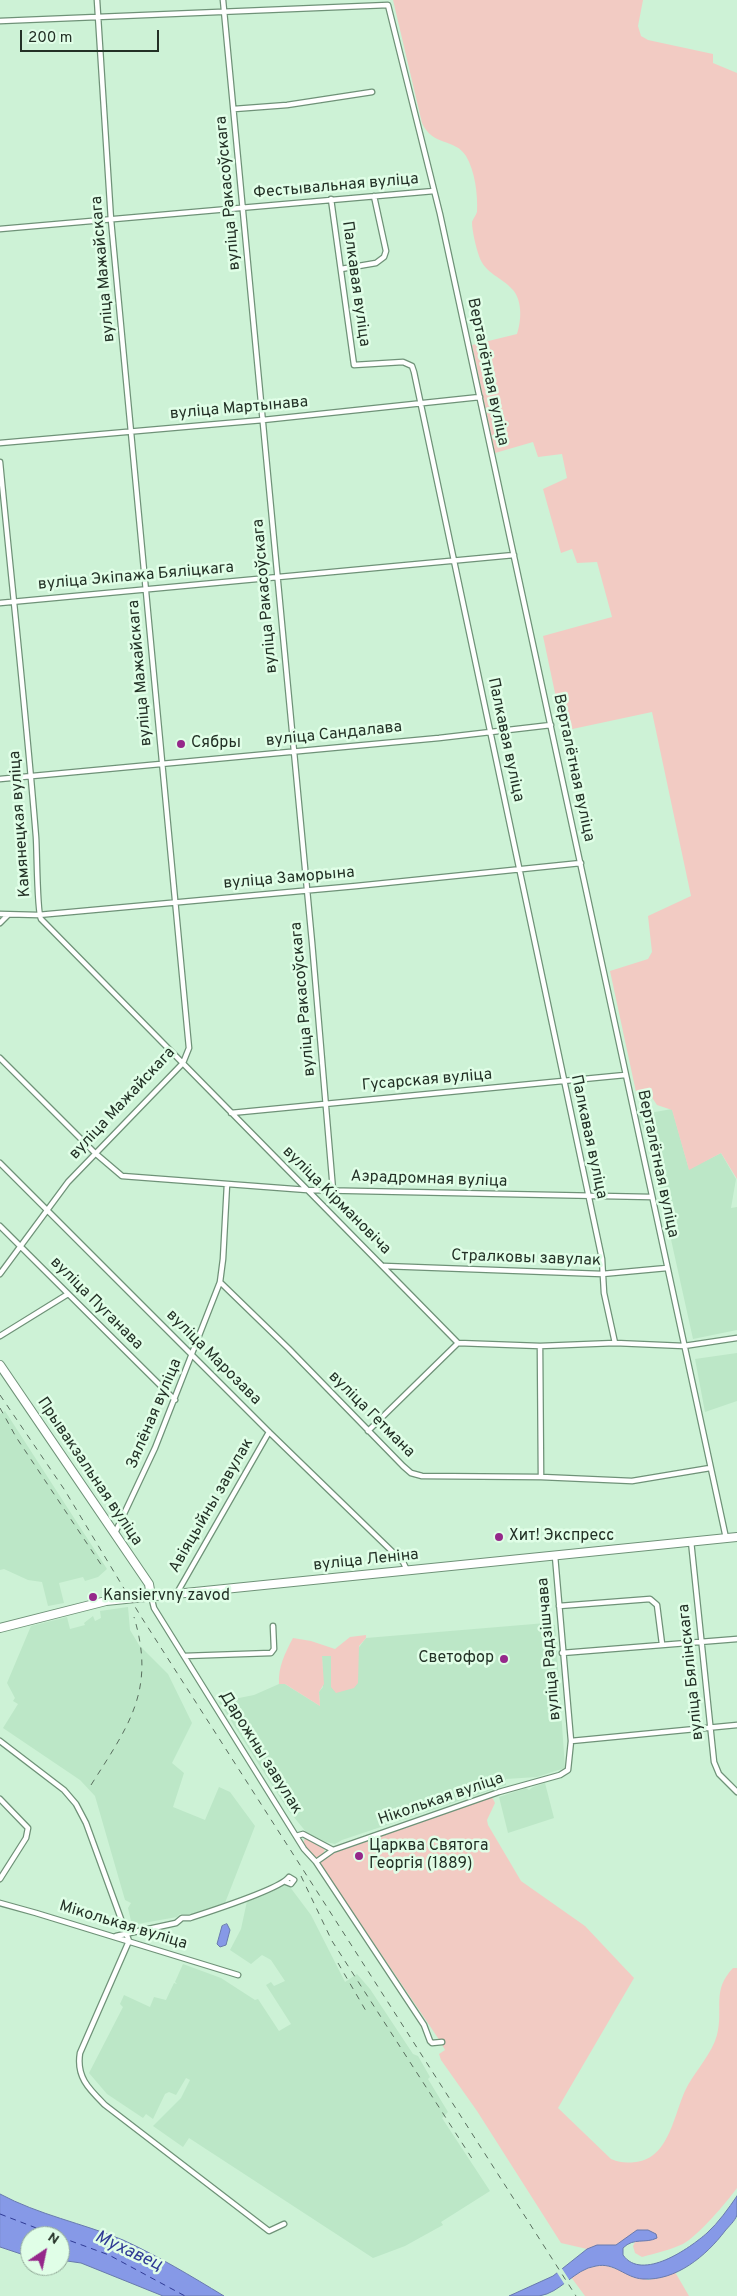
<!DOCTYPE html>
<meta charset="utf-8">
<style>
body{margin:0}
#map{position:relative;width:737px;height:2296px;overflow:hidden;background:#cdf2d6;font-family:Overpass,sans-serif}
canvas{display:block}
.north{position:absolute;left:20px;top:2226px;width:50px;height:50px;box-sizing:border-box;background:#e0fee7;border:1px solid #94ac9a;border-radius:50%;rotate:34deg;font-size:14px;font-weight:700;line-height:20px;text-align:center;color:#233126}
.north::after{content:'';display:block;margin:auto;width:18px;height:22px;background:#95288a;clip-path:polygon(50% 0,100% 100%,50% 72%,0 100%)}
.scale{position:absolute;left:20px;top:30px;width:139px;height:22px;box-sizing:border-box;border:2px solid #233126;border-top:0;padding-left:6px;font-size:15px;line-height:18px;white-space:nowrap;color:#233126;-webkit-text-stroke:4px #e0fee7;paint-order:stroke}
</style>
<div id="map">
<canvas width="737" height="2296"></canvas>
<div class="north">N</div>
<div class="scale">200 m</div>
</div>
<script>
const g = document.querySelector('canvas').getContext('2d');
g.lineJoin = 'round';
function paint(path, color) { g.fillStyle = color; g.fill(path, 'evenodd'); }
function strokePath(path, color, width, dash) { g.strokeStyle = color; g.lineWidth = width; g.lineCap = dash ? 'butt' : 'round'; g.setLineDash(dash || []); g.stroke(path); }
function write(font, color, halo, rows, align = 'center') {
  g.font = font + ' Overpass,sans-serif'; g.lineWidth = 5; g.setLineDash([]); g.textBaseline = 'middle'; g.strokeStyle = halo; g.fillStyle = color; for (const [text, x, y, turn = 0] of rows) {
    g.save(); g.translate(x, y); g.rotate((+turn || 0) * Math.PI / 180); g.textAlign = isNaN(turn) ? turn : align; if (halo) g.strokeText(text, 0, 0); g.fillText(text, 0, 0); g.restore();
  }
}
paint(new Path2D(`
 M672,1109L689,1169L721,1153L736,1179L731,1208L737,1207V1330L693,1339L651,1149L638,1115Z
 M737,1353V1401L705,1412L695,1359Z
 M5,1411L107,1569L98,1577L85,1581L83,1577L59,1583L64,1603L48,1606L42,1582L28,1580L4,1569L0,1570V1414Z
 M128,1607L130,1630L139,1645L168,1674L192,1723L172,1763L184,1773L173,1807L205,1820L219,1787L230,1792L255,1826L225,1903L192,1914H180L177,1917L132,1925L128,1908L131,1903L125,1900L95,1796L80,1780L3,1728L18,1704L13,1701L15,1698L7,1683L31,1626L67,1617L70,1629L85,1625L84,1623L93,1616L95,1621L101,1618L100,1611Z
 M546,1623L555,1625L565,1768L537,1777L506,1779V1785L342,1840L335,1844L326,1842L307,1833L288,1810L219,1702L254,1695L279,1684H285L320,1706L319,1692L323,1687L322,1656H332L331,1684L366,1638Z
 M545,1783L554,1818L508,1833L499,1797L526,1788L529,1790L533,1787Z
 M287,1883L311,1915L345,1982L357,1974L370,1989L413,2054L418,2056L430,2077L428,2079L448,2112L442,2118L490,2191L441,2222L443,2225L405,2246L373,2258L189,2138L183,2147L153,2126L181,2098L190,2080L186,2078L176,2095L169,2092L165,2094L153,2119L146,2114L143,2118L107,2094L89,2073L123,2007L120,2004L124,1995L150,2007L154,1997L166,2000L174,1983L177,1984L175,1982L183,1964L221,1978L255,2000L258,1999L279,2031L291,2024L266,1985L271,1982L274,1986L285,1981L271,1960L262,1955L251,1964L230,1950L241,1929L247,1901L269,1893Z`), '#bce7c7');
paint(new Path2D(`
 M393,0H643L638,26L641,36L648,40L713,54V63L737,73V1179L721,1153L689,1170L672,1110L657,1105L647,1090L636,1092L610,971L648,959L652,952L648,916L691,896L652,712L563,731L543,636L612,617L597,562L577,563L572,549L561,553L543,489L567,478L562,454L538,457L533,442L495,453L472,345L517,334C521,322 523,302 513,290C502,277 485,274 479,256C476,247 472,231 472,222C473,219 476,215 477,212C478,195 475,171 466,156C455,138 433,147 422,123Z
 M366,1635V1638L359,1646L358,1683L354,1688L336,1693L331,1687V1656H322L324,1684L319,1692L320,1706L285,1684H279C278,1667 285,1653 293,1638L311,1641L335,1649L350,1637Z
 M492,1797L495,1803L487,1820L488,1825L521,1881L585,1926L634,1978L558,2108L611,2159C621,2163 626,2163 636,2162C671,2158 674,2110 688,2085C697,2069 712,2053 717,2035C724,2009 711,1991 733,1968H737V2188C726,2203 699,2235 683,2244C670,2250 656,2253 642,2257L635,2253L633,2246L636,2240L657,2238L623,2241L616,2245H603L587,2249L561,2243L477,2111L441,2060L439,2054L445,2050L440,2041L319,1862L326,1856Z
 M305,1838L326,1847L322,1856L314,1859L303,1844Z
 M605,2265L648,2280L675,2272L689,2296H585L571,2277L589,2267Z`), '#f2cbc3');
const water = new Path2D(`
 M227,1924L230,1930L226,1945L220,1947L217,1944L222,1926Z
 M0,2194C39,2215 82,2223 123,2240C158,2256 191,2276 224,2296H163L81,2263L60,2260V2236H30V2257L0,2247Z
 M737,2196C737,2202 737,2210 737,2215C735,2221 729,2226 725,2231C706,2256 676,2281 643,2279C625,2278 615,2262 596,2266C574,2269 561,2293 539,2296C530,2296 518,2296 509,2296L553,2276L587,2249L597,2245H616L637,2230H648L656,2234L657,2238C645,2244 634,2237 623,2248V2255C642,2282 690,2248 707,2233C719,2222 728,2209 737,2196Z`);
paint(water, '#8699e7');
strokePath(water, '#687aad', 1);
paint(new Path2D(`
 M561,2267L570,2281L565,2285L556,2271Z`), '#cdf2d6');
strokePath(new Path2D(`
 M0,2214L57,2236
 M60,2237L109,2255L185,2296`), '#303b95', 1, [6, 5]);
const street = new Path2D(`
 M223,0L312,942L333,1190
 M0,21L388,5L440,214L726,1538
 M234,109L287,105L372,92
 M331,199L354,365L403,362L412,366L414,372L602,1259L604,1293L615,1343
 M0,229L434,191
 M341,269L376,263L384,257L386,251L374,196
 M0,443L263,420L480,397
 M0,462C12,587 26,712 36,837C37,850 37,913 41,919L458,1343L540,1346L615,1343L684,1346L737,1338
 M0,603L514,555
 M0,779L439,738L551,725
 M0,914L38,915L356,886L581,863
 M0,923L8,915
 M0,1058L95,1153L122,1176L307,1190L651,1197
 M231,1113L625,1075
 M0,1163L269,1432L403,1562L407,1570
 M0,1226L175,1400
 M384,1266L602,1274L667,1268
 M0,1274L68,1182L183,1063L189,1048L111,220L97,0
 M220,1282L289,1349L403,1466L411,1473L422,1476L541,1477L540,1346
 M0,1336L68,1294
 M368,1431L458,1343
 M541,1477L632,1481L710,1468
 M115,1533L155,1448L220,1282L223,1259L227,1184
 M691,1541L714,1762L719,1774L737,1792
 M177,1593L269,1432
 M151,1596L154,1608L304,1849L316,1862
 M559,1606L650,1599L657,1605L662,1644
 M562,1653L737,1639
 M184,1656L271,1653L274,1649L273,1626
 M0,1741L64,1790L76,1804L86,1823L129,1941L80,2053C76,2077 89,2089 105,2105L269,2231L284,2224
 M571,1741L737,1725
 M0,1799L28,1828L26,1838L0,1879
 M296,1836L303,1834L333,1850L499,1792L560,1775L568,1770L571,1741L555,1556
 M333,1850L316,1862L424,2025L430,2041L432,2043L442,2042
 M0,1903L36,1913L238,1975
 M116,1936L176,1923L182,1918H190C208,1912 281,1889 289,1877L294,1880L291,1884L286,1882`);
const primary = new Path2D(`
 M0,1365L149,1584L151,1596
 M0,1628L106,1601L737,1537`);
strokePath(street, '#6f9278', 7);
strokePath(primary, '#6f9278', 10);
strokePath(street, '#fff', 4.5);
strokePath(primary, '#fff', 8);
strokePath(new Path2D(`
 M0,1395L64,1489L140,1615L576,2296
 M0,1408L16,1437L104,1569
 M91,1785C129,1725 156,1690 134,1617
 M301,1876L332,1941L473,2160
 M338,1963L366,2011`), '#596e5e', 1, [6, 6]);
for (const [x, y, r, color] of [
 [181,744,5,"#95288a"],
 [499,1537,5,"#95288a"],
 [93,1597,5,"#95288a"],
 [504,1659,5,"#95288a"],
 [359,1856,5,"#95288a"]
]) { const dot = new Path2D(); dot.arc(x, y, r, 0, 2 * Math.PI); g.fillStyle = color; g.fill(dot); strokePath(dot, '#e0fee7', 2); }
write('16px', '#233126', '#e0fee7', [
 ["Фестывальная вуліца",336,187,-5],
 ["вуліца Ракасоўскага",229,193,-95],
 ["вуліца Мажайскага",104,269,-95],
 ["Палкавая вуліца",355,284,82],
 ["Верталётная вуліца",487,372,78],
 ["вуліца Мартынава",239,409,-5],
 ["вуліца Экіпажа Бяліцкага",136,577,-5],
 ["вуліца Ракасоўскага",266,596,-95],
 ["вуліца Мажайскага",141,673,-95],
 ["вуліца Сандалава",334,735,-6],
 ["Палкавая вуліца",505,740,78],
 ["Верталётная вуліца",573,768,78],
 ["Камянецкая вуліца",21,824,-94],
 ["вуліца Заморына",289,879,-5],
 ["вуліца Ракасоўскага",304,999,-95],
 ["Гусарская вуліца",427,1081,-5],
 ["вуліца Мажайскага",123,1104,-47],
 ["Палкавая вуліца",588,1137,78],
 ["Верталётная вуліца",657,1164,78],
 ["Аэрадромная вуліца",429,1180,2],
 ["вуліца Кірмановіча",336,1201,45],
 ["Стралковы завулак",526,1259,2],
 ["вуліца Пуганава",96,1304,45],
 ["вуліца Марозава",213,1358,45],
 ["Зялёная вуліца",155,1414,-67],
 ["вуліца Гетмана",371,1415,45],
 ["Прывакзальная вуліца",89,1472,56],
 ["Авіяцыйны завулак",212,1506,-60],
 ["вуліца Леніна",366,1561,-6],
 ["вуліца Радзішчава",550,1649,-95],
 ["вуліца Бялінскага",692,1672,-96],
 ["Дарожны завулак",260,1753,58],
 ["Ніколькая вуліца",441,1800,-19],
 ["Міколькая вуліца",123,1926,17]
]);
write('16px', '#233126', '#e0fee7', [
 ["Сябры",191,744],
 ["Хит! Экспресс",509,1537],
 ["Kansiervny zavod",103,1597],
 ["Светофор",494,1659,"right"],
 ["Царква Святога",369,1847],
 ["Георгія (1889)",369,1865]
], 'left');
write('italic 18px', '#303b95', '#e0fee7', [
 ["Мухавец",128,2252,25]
]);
</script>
